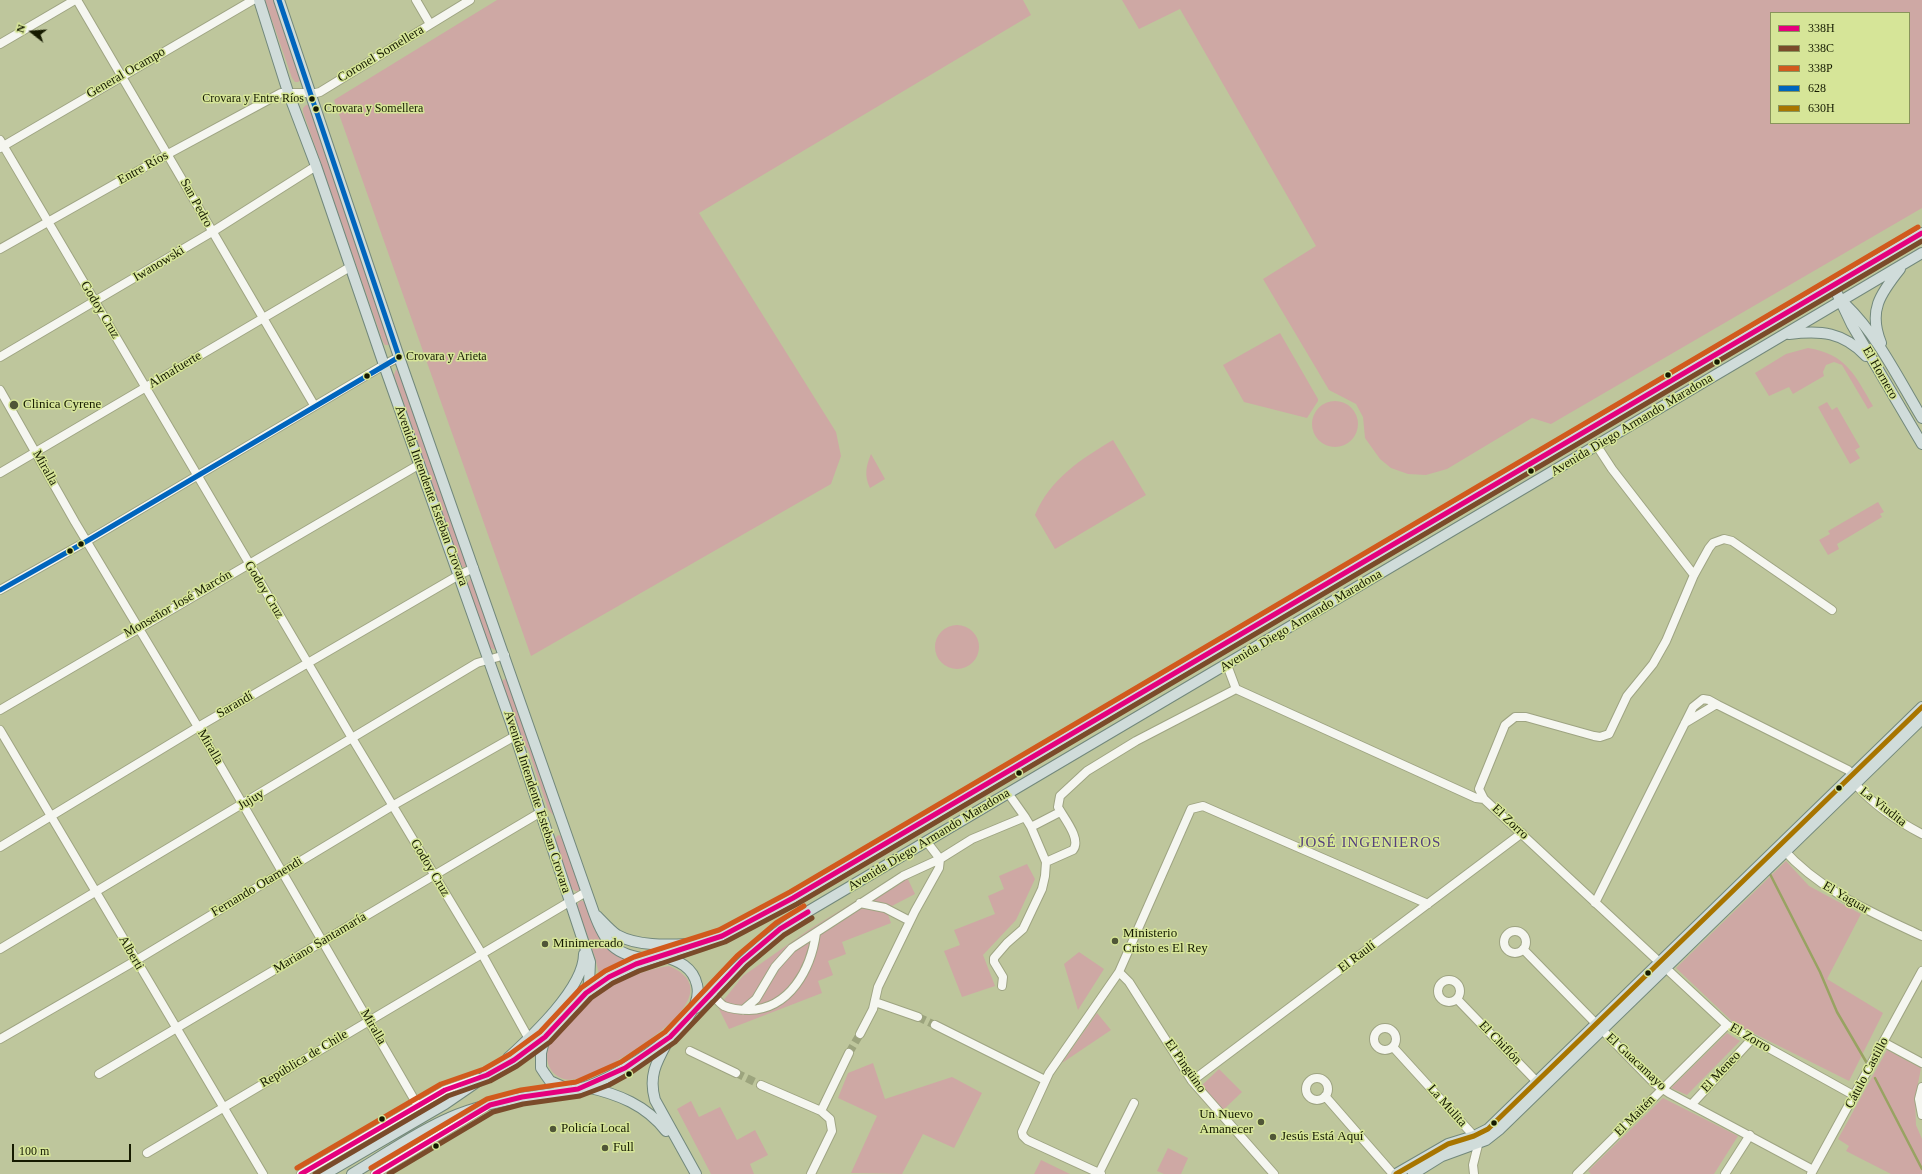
<!DOCTYPE html>
<meta charset="utf-8">
<style>
body{margin:0}
#map{position:relative;width:1922px;height:1174px;overflow:hidden;background:#bec69c;font-family:Georgia,serif}
canvas{display:block}
.legend{position:absolute;left:1770px;top:12px;width:140px;height:112px;box-sizing:border-box;background:#d6e598;border:1px solid #89945b;margin:0;padding:5px 7px;list-style:none;font-size:12px;color:#151a00}
.legend li{display:flex;align-items:center;gap:8px;height:20px}
.legend b{width:20px;border:1px solid #89945b}
.north{position:absolute;left:12px;top:12px;width:40px;height:40px;-webkit-text-stroke:3px #d6e598;paint-order:stroke;rotate:287deg;font-size:11px;font-weight:700;line-height:16px;text-align:center;color:#151a00}
.north::after{content:'';display:block;margin:auto;width:14px;height:18px;background:#151a00;clip-path:polygon(50% 0,100% 100%,50% 72%,0 100%)}
.scale{position:absolute;left:12px;top:1144px;width:119px;height:18px;box-sizing:border-box;border:2px solid #151a00;border-top:0;padding-left:5px;font-size:12px;line-height:14px;white-space:nowrap;color:#151a00;-webkit-text-stroke:3px #d6e598;paint-order:stroke}
</style>
<div id="map">
<canvas width="1922" height="1174"></canvas>
<ul class="legend">
<li><b style="height:5px;background:#e5007d"></b>338H</li>
<li><b style="height:5px;background:#7a4b2a"></b>338C</li>
<li><b style="height:5px;background:#d15a1d"></b>338P</li>
<li><b style="height:5px;background:#0065bd"></b>628</li>
<li><b style="height:5px;background:#a87500"></b>630H</li>
</ul>
<div class="north">N</div>
<div class="scale">100 m</div>
</div>
<script>
const g = document.querySelector('canvas').getContext('2d');
g.lineJoin = 'round';
function paint(path, color) { g.fillStyle = color; g.fill(path, 'evenodd'); }
function strokePath(path, color, width, dash) { g.strokeStyle = color; g.lineWidth = width; g.lineCap = dash ? 'butt' : 'round'; g.setLineDash(dash || []); g.stroke(path); }
function write(font, color, halo, rows, align = 'center') {
  g.font = font + ' Georgia,serif'; g.lineWidth = 3; g.setLineDash([]); g.textBaseline = 'middle'; g.strokeStyle = halo; g.fillStyle = color; for (const [text, x, y, turn = 0] of rows) {
    g.save(); g.translate(x, y); g.rotate((+turn || 0) * Math.PI / 180); g.textAlign = isNaN(turn) ? turn : align; if (halo) g.strokeText(text, 0, 0); g.fillText(text, 0, 0); g.restore();
  }
}
paint(new Path2D(`
 M265,0H275L302,79L298,82H295L292,78Z
 M497,0H1023L1031,15L699,213L836,432L841,456L831,484L531,656L334,100Z
 M1122,0H1922V208L1551,424L1532,418L1447,469L1426,475L1408,474L1391,468L1380,459L1365,438L1363,417L1356,404L1329,390L1263,279L1316,246L1180,9L1139,29ZM1771,13H1909V123H1771Z
 M306,105H310L392,343L389,345H385L383,342L303,112V108Z
 M1280,333L1318,399V401L1307,418L1244,402L1223,365Z
 M1808,348C1846,354 1855,375 1873,406L1868,409L1842,365L1834,362L1826,365L1823,372L1824,376L1793,394L1789,387L1769,396L1755,373L1786,354Z
 M396,369L400,373L470,561L467,569L464,568L461,565L394,375Z
 M1312 424a23 23 0 1 1 46 0a23 23 0 1 1-46 0Z
 M1827,402L1832,410L1837,407L1860,447L1855,450L1860,458L1850,464L1818,407Z
 M1113,440L1146,495L1055,549L1035,515C1050,479 1081,459 1113,440Z
 M871,454L885,479L870,488C864,476 866,466 871,454Z
 M1878,502L1884,512L1880,514L1882,517L1837,544L1839,549L1828,555L1819,540L1830,534L1828,531Z
 M470,579H473L496,647L495,650L489,647L467,584Z
 M935 647a22 22 0 1 1 44 0a22 22 0 1 1-44 0Z
 M508,678L555,811L553,815L548,809L528,749L521,740L501,684L503,680Z
 M558,835L563,837L581,886L578,892L572,889L554,840Z
 M1786,861L1809,886L1861,914L1827,979L1883,1013L1849,1081L1735,1024L1676,968Z
 M1027,864L1035,879L1016,920L983,955L995,986L962,997L944,951L960,945L954,930L995,914L988,896L1004,889L999,876Z
 M904,871L915,894L886,909L891,923L842,942L846,954L828,961L833,975L818,981L822,993L729,1029L718,1007L743,976L810,929Z
 M580,900L585,902C592,917 596,937 608,949C613,954 621,956 627,960L599,974L595,957L577,906Z
 M1079,952L1104,969L1078,1010L1064,964Z
 M669,966C735,994 630,1053 605,1068C595,1074 576,1082 564,1079C549,1075 544,1059 549,1046C553,1036 562,1027 570,1020C601,989 625,974 669,966Z
 M1097,1013L1111,1030L1062,1063Z
 M1727,1033L1740,1041L1687,1095L1671,1088Z
 M1887,1050L1921,1068L1915,1099L1916,1125L1922,1139V1174H1891L1846,1151L1849,1146L1838,1139Z
 M873,1063L885,1099L952,1077L982,1093L954,1148L923,1134L902,1174L851,1173L877,1116L838,1098L848,1073Z
 M1219,1069L1242,1092L1221,1112L1199,1088Z
 M1663,1098L1738,1136L1714,1174H1591L1588,1171Z
 M691,1101L699,1117L720,1107L737,1140L755,1130L768,1155L750,1164L754,1174H711L677,1109Z
 M1168,1148L1188,1158L1181,1174H1164L1157,1171Z
 M1041,1160L1070,1174H1034Z`), '#cea8a4');
strokePath(new Path2D(`
 M1770,874L1820,972L1837,1012L1868,1065
 M1875,1078L1922,1169`), '#98a362', 2.5);
strokePath(new Path2D(`
 M918,1017L935,1025
 M849,1053L860,1034
 M736,1073L761,1085`), '#9ca47d', 8, [8, 4]);
const minor = new Path2D(`
 M77,0L314,405
 M416,0L430,24
 M0,44L75,0
 M0,140L352,738L482,954L529,1039
 M0,148L253,0
 M0,249L168,154L281,93H316L320,92L470,0
 M0,357L212,232L316,166
 M0,390L75,522L198,727L418,1106
 M1597,446L1612,469L1694,575
 M0,473L350,267
 M0,590L87,541L384,365L399,357
 M1832,610L1732,541L1724,539L1713,543L1709,548L1694,575L1666,641L1653,664L1627,696L1609,734L1600,737L1594,736L1526,717H1515L1505,725L1479,789L1484,799L1727,1025L1855,1096
 M1227,665L1236,689
 M0,710L420,464
 M1685,723L1715,705H1718L1848,770C1853,774 1852,780 1856,785C1874,805 1899,822 1922,834
 M0,730L263,1174
 M1008,793L1025,817
 M1031,827L1060,812
 M0,847L198,727L459,575L474,568
 M1782,848C1820,891 1871,912 1922,936
 M860,903L885,908L910,921
 M1595,903L1693,707L1703,699L1709,700L1718,705
 M1504 942a11 11 0 1 1 22 0a11 11 0 1 1-22 0Z
 M0,949L477,663L505,655
 M1523,949L1654,1083L1669,1093L1813,1170
 M1119,972L1129,982L1192,1081L1274,1174
 M1438 991a11 11 0 1 1 22 0a11 11 0 1 1-22 0Z
 M1002,986L1003,977L994,962V958L1007,943L1023,929L1042,889L1045,876L1046,862
 M711,993C715,997 719,1003 724,1006C731,1009 742,1010 749,1010C790,1009 811,969 816,933
 M1457,999L1540,1085
 M875,1002L918,1017
 M743,1010L756,999L775,967L792,948L903,876L940,859L972,839L1025,817L1031,827L1046,862L1073,850C1082,839 1063,817 1058,807L1060,796L1087,771L1136,741L1236,689L1476,798L1484,799
 M935,1025L1045,1080
 M1374 1039a11 11 0 1 1 22 0a11 11 0 1 1-22 0Z
 M860,1034L873,1009L878,987L915,911L939,868L940,859L927,842
 M0,1039L135,961L392,806L515,736
 M1883,1042L1922,1063
 M1393,1047L1474,1136L1478,1145L1473,1165L1474,1174
 M690,1051L736,1073
 M99,1074L541,812
 M1306 1089a11 11 0 1 1 22 0a11 11 0 1 1-22 0Z
 M1192,1081L1522,833
 M761,1085L821,1111L830,1119L832,1131L811,1174
 M1922,1087L1919,1099L1922,1115
 M1325,1096L1393,1174
 M1692,1104L1751,1040
 M821,1111L849,1053
 M147,1153L586,892
 M1099,1173L1134,1103
 M301,1174L445,1090L479,1078
 M375,1174L486,1107
 M1101,1174L1027,1140L1023,1136L1022,1132L1049,1073L1119,972L1191,809L1203,806L1428,904
 M1577,1174L1727,1025
 M1725,1174L1750,1135
 M1811,1174L1922,971`);
const major = new Path2D(`
 M259,0L288,92L316,166L384,365L511,723L590,962L589,983L586,993
 M279,0L399,357L594,913C605,943 614,955 648,959
 M1833,285L1852,325L1922,444
 M1846,305C1878,336 1899,380 1922,418
 M1789,334C1821,330 1843,332 1866,356
 M1881,343C1868,311 1880,294 1900,269
 M597,916C603,922 610,930 617,935C637,946 666,945 688,944
 M696,1008C730,974 762,941 802,915L1922,253
 M669,1039C657,1061 648,1075 655,1100L696,1174
 M508,1058C532,1036 584,988 584,954
 M586,1087C618,1094 646,1105 666,1131
 M570,1090L550,1081L545,1074L541,1068V1053L545,1037L586,993L609,977L636,964L722,936L793,898L1922,233
 M325,1174L445,1104L487,1075L527,1052L545,1037
 M352,1174C383,1156 416,1132 449,1118C473,1107 508,1099 534,1096C551,1093 569,1092 585,1087C617,1077 707,1025 697,985C693,967 679,961 662,956
 M1396,1174L1448,1144L1474,1136L1488,1129L1922,707
 M1413,1174L1442,1156L1486,1140L1500,1129L1922,719`);
strokePath(minor, '#9ea482', 10);
strokePath(major, '#72887c', 12);
strokePath(minor, '#f5f6f0', 8);
strokePath(major, '#d0dcda', 10);
strokePath(new Path2D(`
 M301,1174L445,1090L487,1075L514,1060L545,1037L586,993L609,977L636,964L722,936L793,898L1922,233
 M375,1174L490,1105L522,1097L578,1089L625,1068L670,1037L742,961L780,929L808,912`), '#e5007d', 5);
strokePath(new Path2D(`
 M315,1174L448,1096L490,1081L517,1066L550,1042L591,998L613,983L639,971L725,942L797,904L1922,241
 M389,1174L493,1112L523,1104L580,1096L609,1085L629,1074L675,1042L747,966L784,935L812,918`), '#7a4b2a', 5);
strokePath(new Path2D(`
 M297,1168L441,1084L484,1069L510,1054L540,1032L581,988L605,971L634,957L719,930L790,892L1918,227
 M371,1168L487,1099L521,1090L576,1082L621,1062L665,1032L737,956L776,923L804,906`), '#d15a1d', 5);
strokePath(new Path2D(`
 M0,590L87,541L399,357L279,0`), '#0065bd', 5);
strokePath(new Path2D(`
 M1396,1174L1448,1144L1474,1136L1488,1129L1922,707`), '#a87500', 5);
for (const [x, y, r, color] of [
 [312,99,3.5,"#151a00"],
 [316,109,3.5,"#151a00"],
 [399,357,3.5,"#151a00"],
 [1717,362,3.5,"#151a00"],
 [1668,375,3.5,"#151a00"],
 [367,376,3.5,"#151a00"],
 [14,405,5,"#505637"],
 [1531,471,3.5,"#151a00"],
 [81,544,3.5,"#151a00"],
 [70,551,3.5,"#151a00"],
 [1019,773,3.5,"#151a00"],
 [1839,788,3.5,"#151a00"],
 [1115,941,4,"#505637"],
 [545,944,4,"#505637"],
 [1648,973,3.5,"#151a00"],
 [629,1074,3.5,"#151a00"],
 [382,1119,3.5,"#151a00"],
 [1261,1122,4,"#505637"],
 [1494,1123,3.5,"#151a00"],
 [553,1129,4,"#505637"],
 [1273,1137,4,"#505637"],
 [436,1146,3.5,"#151a00"],
 [605,1148,4,"#505637"]
]) { const dot = new Path2D(); dot.arc(x, y, r, 0, 2 * Math.PI); g.fillStyle = color; g.fill(dot); strokePath(dot, '#d6e598', 1.5); }
write('12px', '#151a00', '#d6e598', [
 ["Crovara y Entre Ríos",304,99,"right"],
 ["Crovara y Somellera",324,109],
 ["Crovara y Arieta",406,357]
], 'left');
write('13px', '#151a00', '#d6e598', [
 ["Coronel Somellera",381,54,-31],
 ["General Ocampo",126,73,-30],
 ["Entre Ríos",143,168,-29],
 ["San Pedro",196,203,61],
 ["Iwanowski",159,264,-31],
 ["Godoy Cruz",100,310,59],
 ["Almafuerte",175,370,-31],
 ["El Hornero",1880,373,60],
 ["Avenida Diego Armando Maradona",1632,425,-31],
 ["Miralla",45,468,61],
 ["Avenida Intendente Esteban Crovara",431,496,70],
 ["Godoy Cruz",264,590,59],
 ["Monseñor José Marcón",178,604,-30],
 ["Avenida Diego Armando Maradona",1301,621,-31],
 ["Sarandí",235,705,-30],
 ["Miralla",210,747,60],
 ["Jujuy",251,800,-31],
 ["Avenida Intendente Esteban Crovara",537,802,72],
 ["La Viudita",1883,807,38],
 ["El Zorro",1510,822,43],
 ["Avenida Diego Armando Maradona",929,840,-31],
 ["Godoy Cruz",430,868,59],
 ["Fernando Otamendi",257,887,-31],
 ["El Yaguar",1846,898,30],
 ["Mariano Santamaría",320,943,-31],
 ["Alberti",131,953,60],
 ["El Raulí",1357,957,-37],
 ["Miralla",373,1027,60],
 ["El Zorro",1750,1038,30],
 ["El Chiflón",1500,1043,46],
 ["República de Chile",304,1059,-31],
 ["El Guacamayo",1636,1062,43],
 ["El Pingüino",1185,1066,55],
 ["El Meneo",1721,1072,-47],
 ["Cátulo Castillo",1867,1073,-62],
 ["La Mulita",1447,1106,48],
 ["El Maitén",1635,1116,-45]
]);
write('13px', '#151a00', '#d6e598', [
 ["Clinica Cyrene",23,405],
 ["Ministerio",1123,934],
 ["Cristo es El Rey",1123,949],
 ["Minimercado",553,944],
 ["Un Nuevo",1253,1115,"right"],
 ["Amanecer",1253,1130,"right"],
 ["Policía Local",561,1129],
 ["Jesús Está Aquí",1281,1137],
 ["Full",613,1148]
], 'left');
g.letterSpacing = '1px';
write('15px', '#55407d', '#d6e598', [
 ["JOSÉ INGENIEROS",1370,843]
]);
g.letterSpacing = '0px';
</script>
